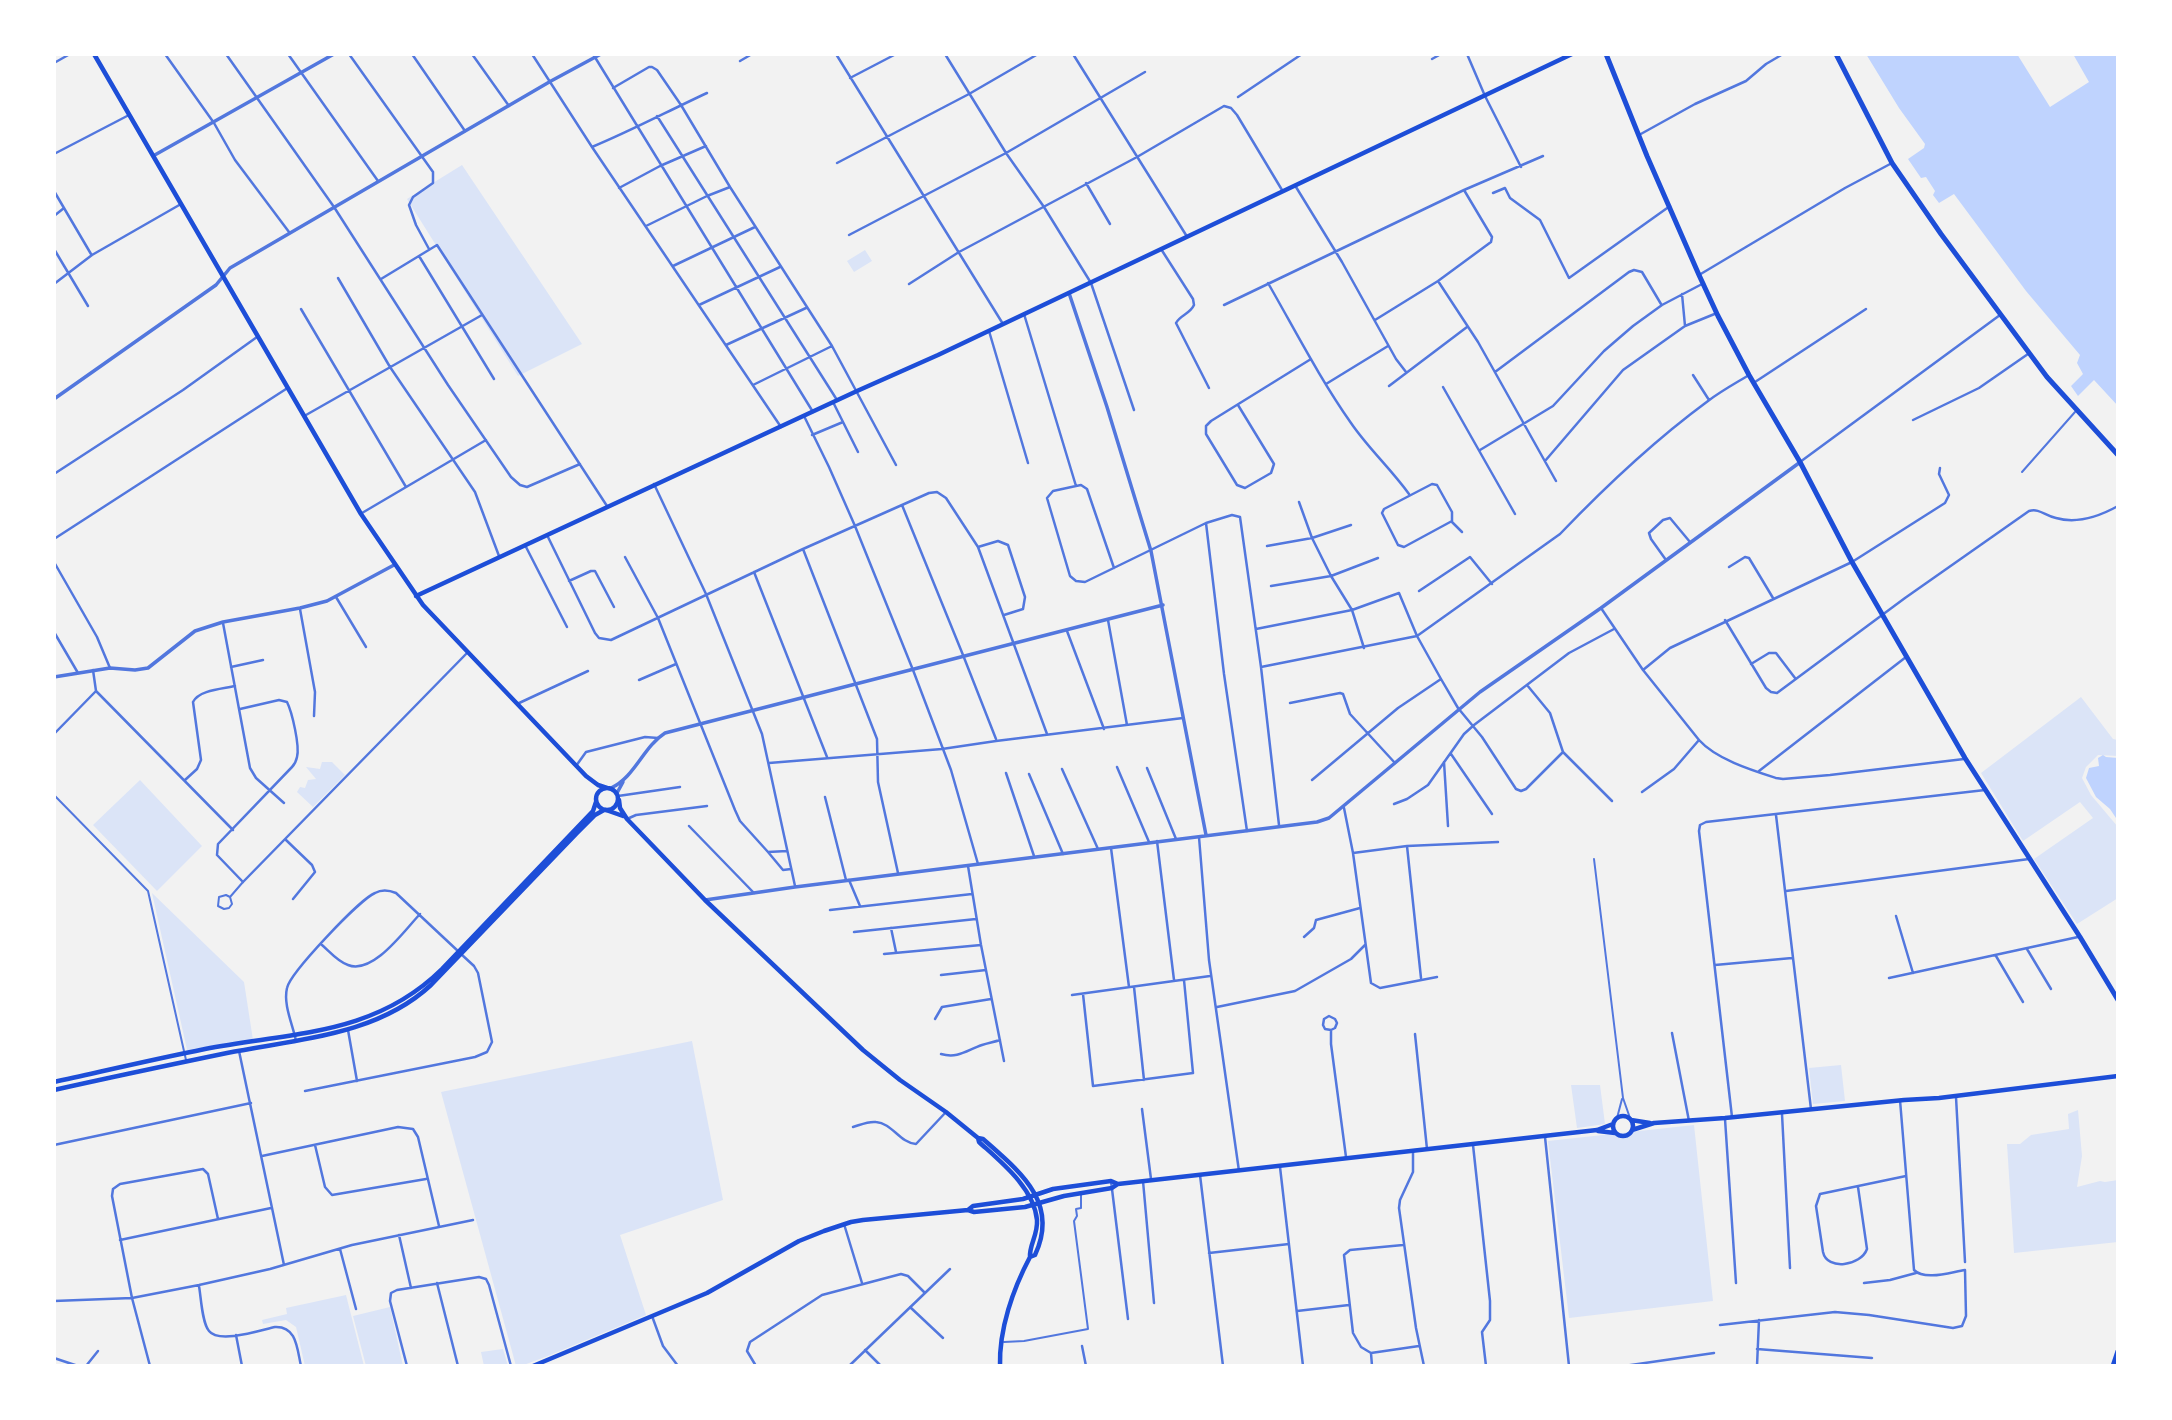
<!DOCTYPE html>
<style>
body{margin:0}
#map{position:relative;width:2172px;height:1420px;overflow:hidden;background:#f2f2f2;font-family:"Source Serif 4",serif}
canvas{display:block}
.frame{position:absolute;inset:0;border:56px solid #fff;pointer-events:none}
</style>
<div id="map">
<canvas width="2172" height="1420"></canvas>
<div class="frame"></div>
</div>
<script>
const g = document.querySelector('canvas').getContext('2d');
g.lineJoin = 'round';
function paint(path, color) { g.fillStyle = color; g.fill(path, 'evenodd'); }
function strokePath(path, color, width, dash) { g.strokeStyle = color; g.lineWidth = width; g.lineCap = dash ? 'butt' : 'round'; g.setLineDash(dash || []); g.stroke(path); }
paint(new Path2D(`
 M462,165L582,344L518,376L407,199Z
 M865,250L872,261L854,272L847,261Z
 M2081,697L2113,739L2118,740V756L2098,755L2086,767L2082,778L2091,795L2118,827V898L2077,924L2034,859L2093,818L2080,802L2023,841L1981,773Z
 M322,762H332L345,775L313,807L297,792L300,787L305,788L308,780L316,779L306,767L320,769Z
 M140,780L202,846L157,891L93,825Z
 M152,893L244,982L253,1040L188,1054Z
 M692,1041L723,1200L620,1235L646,1315L548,1356L521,1366H516L441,1092Z
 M1841,1065L1845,1101L1813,1104L1809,1068Z
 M1571,1085H1600L1605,1124L1577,1128Z
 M2078,1110L2082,1156L2077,1187L2100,1181L2105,1182L2118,1180V1242L2014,1253L2007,1144H2020L2031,1135L2069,1129L2068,1114Z
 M1694,1125L1713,1301L1569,1318L1548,1141Z
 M346,1295L364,1366H305L296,1327L286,1320L263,1324L262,1320L287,1314L286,1308Z
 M390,1307L403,1366H366L353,1316Z
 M503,1349L508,1366H484L481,1352Z`), '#dbe4f7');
paint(new Path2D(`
 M1866,54H2017L2050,107L2089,82L2073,54H2118V406L2094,380L2078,396L2071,386L2083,374L2077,363L2080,355L2026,291L1954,194L1939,203L1933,195L1935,191L1926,177L1921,178L1908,159L1924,148L1925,144L1899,108Z
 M2103,755L2106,757L2118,758V821L2110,809L2096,797L2086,778L2089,768L2099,766L2098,758Z`), '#bfd3fe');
strokePath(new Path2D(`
 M2022,472L2075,412
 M54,795L148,891L186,1060
 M1594,859L1623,1098L1630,1118
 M230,897L226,895L219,897L218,906L224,909L229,908L232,904L230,897L243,882
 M1617,1118L1622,1099
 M1004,1342L1024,1341L1088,1329L1074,1221L1077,1216L1076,1209L1081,1208V1195`), '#5277de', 2);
strokePath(new Path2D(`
 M165,54L214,123L235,160L289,232
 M226,54L334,207L448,385L511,477L520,485L527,487L580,464
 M288,54L378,181
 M349,54L433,172V183L413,197L409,205L416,225L429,249
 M412,54L465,131
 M472,54L509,106
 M532,54L592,147L781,427
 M593,54L813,412
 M836,54L1003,324
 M945,54L1006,153L1044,207L1091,283L1134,410
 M1073,54L1186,235
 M1467,54L1485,96L1521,167
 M1432,59L1441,54
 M740,61L752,54
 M54,63L70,54
 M850,78L896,54
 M613,88L649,67H652L657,70L681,105L730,187L832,346L896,465
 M1238,97L1302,54
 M657,116L837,400
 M1639,135L1695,104L1746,81L1766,64L1783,54
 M592,147C631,131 668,111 707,93
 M54,154L129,115
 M837,163L969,94L1038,54
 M1086,183L1110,224
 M1296,187L1342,262L1396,359L1406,372
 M619,188L660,166L706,146
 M54,191L91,254
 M1493,193L1505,188L1510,198L1540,220L1569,278L1670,206
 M54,216L64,208
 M646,226L707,196L730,187
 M849,235L1006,153L1145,72
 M54,249L88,306
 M1161,249L1193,299L1194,305C1190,314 1180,315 1176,323L1209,388
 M419,256L494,379
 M673,266L755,227
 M1699,275L1845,188L1892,163
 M338,278L390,367L475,492L499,556
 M381,279L437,245L607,506
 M1438,281L1478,342L1556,481
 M1268,283C1295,330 1320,379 1351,423C1368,448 1391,469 1409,494
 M54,284L92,255L181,204
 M909,284L959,252L1137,157L1224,106L1231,108L1237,115L1282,190
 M1682,294L1685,326
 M699,305L780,267
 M1224,305L1464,190L1543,156
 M301,309L406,487
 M1024,314L1076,486L1081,485L1087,489L1114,568
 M1375,320L1438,281L1491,242L1492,237L1464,190
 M989,331L1028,463
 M726,345L806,308
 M1495,372L1629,272L1634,270L1642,272L1661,304
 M1693,375L1709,400
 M1755,382L1866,309
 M1326,384L1388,346
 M753,385L832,346
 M1389,386L1467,327
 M1443,387L1515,514
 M833,402L858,452
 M1238,405L1274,464L1271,473L1245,488L1237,485L1206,434V426L1211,421L1311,359
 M306,415L482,315
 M804,416L829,467L855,526L913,670L951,770L978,864
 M1913,420L1979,388L2028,354
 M812,435L843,422
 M1480,450L1553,406L1604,351L1633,326L1662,305L1704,283
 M1545,461L1623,370L1685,326L1717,313
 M1800,462L2000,315
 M54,474L183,390L257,337
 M654,484L706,594L762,734L795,886
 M1432,484L1437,485L1452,512V521L1404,547L1398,545L1382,513L1384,509Z
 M1076,486L1053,491L1047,498L1070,576L1076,581L1085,582L1206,523L1232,515L1240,517L1261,667L1279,825
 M1299,502L1312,538L1331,576L1352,610L1364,648
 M902,505L963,655L996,739
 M362,513L486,440
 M1452,522L1462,532
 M1206,523L1224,674L1247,831
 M547,535L595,633L599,638L611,640L803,549L929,493L937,492L946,498L978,547L1047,734
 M54,539L286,389
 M525,545L567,627
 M1267,546L1312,538L1351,525
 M978,547L998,541L1008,545L1025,597L1023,609L1004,615
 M803,549L877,739L878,782L898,873
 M625,557L658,618L735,810L740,821L768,852L787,851
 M1666,560L1651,539L1649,533L1663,520L1670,518L1690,542
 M54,562L97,637L110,668
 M1729,567L1745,557L1749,558L1773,598
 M754,572L827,757
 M569,581L591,571H595L614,607
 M1271,586L1331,576L1378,558
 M1419,591L1470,557L1492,584
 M336,597L366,647
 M1601,608L1643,670L1699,740C1716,759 1751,770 1776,778L1783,779L1830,775L1964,759
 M300,609L315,692L314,716
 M1108,620L1127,725
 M1725,620L1766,688L1771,692L1777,693L1905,598L2029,511C2040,508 2045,516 2056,518C2077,524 2100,516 2118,506
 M223,623L250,768L256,778L284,803
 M1256,629L1352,610L1399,593L1417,636L1441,679L1458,708L1482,737L1516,789L1521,791L1526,789L1563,752
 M1067,631L1104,729
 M54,632L78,673
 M1751,664L1769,653H1776L1795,678
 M231,667L263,660
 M1261,667L1417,636L1560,534C1605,487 1655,440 1708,401C1721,391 1736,383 1749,375
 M93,670L96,691L233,830
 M1643,670L1670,648L1852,562L1945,503L1949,495L1939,474L1940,468
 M639,680L676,664
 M1527,685L1550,713L1563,752L1612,801
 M1290,703L1340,693L1343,694L1350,714L1395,763
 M517,704L588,671
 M240,709L279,700L287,702C292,712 300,746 297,757C296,762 295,764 292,767L218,844L217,855L243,882L467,653
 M54,734L96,691
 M1451,754L1492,814
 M1444,762L1448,826
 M769,763L942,749L996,741L1183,718
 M576,766L586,752L645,737L658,738
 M1117,767L1149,842
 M1147,768L1176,839
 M1062,769L1098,849
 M1759,771L1906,657
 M1006,773L1034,856
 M1029,774L1063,854
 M185,780L197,769L201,760L193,702C199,690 222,689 235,686
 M1312,780L1398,708L1441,679
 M1642,792L1674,769L1699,740
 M618,796L680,787
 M825,797L846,880
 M1394,804L1407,799L1428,785L1464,734L1474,725L1569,653L1614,629
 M1344,808L1353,853L1371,983L1380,988L1437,977
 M1776,815L1811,1109
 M627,819L636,815L707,806
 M689,826L754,893
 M1199,837L1209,960L1239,1171
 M286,840L312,865L315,872L293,899
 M1157,841L1174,980
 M1407,846L1421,978
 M1111,848L1129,987
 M768,852L783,870L791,869
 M1353,853L1407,846L1498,842
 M968,866L981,945L1004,1061
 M849,880L860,906
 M1786,891L2029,859
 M830,910L972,894
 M1896,916L1913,973
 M891,928L896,952
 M854,932L976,919
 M1304,937L1314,928L1316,920L1360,908
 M322,945C330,952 338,962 348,965C373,975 404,931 420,914
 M2027,949L2051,989
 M884,954L981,945
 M1996,956L2023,1002
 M1715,965L1792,958
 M941,975L986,970
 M1889,978L2078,937
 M1134,987L1144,1080
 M1083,994L1093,1086L1193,1073L1184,980
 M1072,995L1210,976
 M1217,1007L1295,991L1351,959L1365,945
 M935,1019L942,1007L991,999
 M348,1030L357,1081
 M1331,1030L1325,1029L1323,1025L1324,1019L1329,1016L1335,1019L1337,1023L1335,1028L1331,1030V1044L1346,1157
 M1672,1033L1689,1121
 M1415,1034L1427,1149
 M296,1041C293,1025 283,1005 287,988C290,973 360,899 375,893C382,889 389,890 396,893L459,952
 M239,1051L284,1265
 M941,1054C958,1059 967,1050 982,1045C988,1043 994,1042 1000,1040
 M305,1091L475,1057L487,1052L492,1042L478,973L474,966L461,954
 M1956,1097L1965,1262
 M1142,1109L1151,1179
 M1782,1114L1790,1268
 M1732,1117L1699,831L1700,825L1706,822L1985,790
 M1725,1119L1736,1283
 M853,1127C860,1125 868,1121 876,1122C892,1123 900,1143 916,1144L946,1112
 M1545,1137L1569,1366
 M54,1145L251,1103
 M315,1145L325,1187L332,1195L426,1179
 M1473,1145L1490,1301V1320L1482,1332L1486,1366
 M1413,1152V1172L1400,1200L1399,1208L1416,1328L1424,1366
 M262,1156L398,1127L413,1129L418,1137L439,1226
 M1280,1167L1303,1366
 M1200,1175L1223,1366
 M1111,1181L1128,1319
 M1143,1181L1154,1303
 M1858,1187L1867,1249C1861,1266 1827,1271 1823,1252L1816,1206L1820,1194L1906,1176
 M54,1212V1227
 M844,1224L862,1283
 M399,1235L411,1288
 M120,1240L271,1208
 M340,1249L356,1309
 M1209,1253L1289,1244
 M437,1283L458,1366
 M1864,1283L1890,1280L1916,1273
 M199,1286C201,1297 202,1323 209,1331C219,1344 261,1330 275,1327C297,1326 297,1349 301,1366
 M54,1301L132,1298L199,1285L270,1269L352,1245L473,1220
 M910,1307L943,1338
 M1297,1311L1349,1305
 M652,1316L663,1346L678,1366
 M1720,1325L1835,1312L1869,1315L1953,1328L1962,1326L1966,1316L1965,1270C1951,1272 1925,1281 1914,1270L1900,1100
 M236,1335L242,1366
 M1082,1346L1086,1366
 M1757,1349L1872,1358
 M865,1350L881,1366
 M1371,1353L1361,1347L1353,1333L1344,1255L1350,1250L1403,1245
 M1371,1353L1419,1346
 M1371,1353L1372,1366
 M54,1358L78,1366
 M86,1366L98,1351
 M150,1366L132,1298L112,1196L113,1189L120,1184L203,1169L208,1174L218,1219
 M407,1366L390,1301L391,1293L397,1290L479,1277L486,1279L489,1285L511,1366
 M756,1366L747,1351L750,1342L822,1295L901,1274L908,1276L925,1293
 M849,1366L950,1269
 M1624,1366L1714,1353
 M1757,1366L1759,1320`), '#5277de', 2.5);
strokePath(new Path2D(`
 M153,156L334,54
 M1069,293L1107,407L1151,551L1206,835
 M54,399L216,285L230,268L551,81L601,54
 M54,677L110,668L135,670L148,668L195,631L223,622L300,608L327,601L394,565
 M611,788C635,777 643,747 665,733L1163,605
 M617,793L623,782
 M705,900L795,887L1317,822L1329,818L1480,692L1601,608L1799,463`), '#5277de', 3.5);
strokePath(new Path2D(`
 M416,596L857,391L938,355L1572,54
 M619,800L620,808L627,819L705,900L863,1050L900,1080L946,1112L978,1138L983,1139C1019,1171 1060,1202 1035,1255L1030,1257C1013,1289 999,1329 1000,1366
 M606,810L623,816
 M1613 1126a10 10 0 1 1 20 0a10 10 0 1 1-20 0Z
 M1631,1120L1650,1123
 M1632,1130L1654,1123L1725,1118L1904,1100L1939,1098L2118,1076
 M1598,1131L1615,1133
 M978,1138L979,1142C1001,1162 1034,1188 1037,1220C1038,1235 1029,1245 1030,1257
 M968,1210L973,1206L1023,1199L1053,1189L1111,1181L1118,1184L1597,1130L1613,1124
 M533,1366L707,1293L799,1241L824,1231L851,1222L863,1220L968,1210L974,1212L1025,1207L1064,1196L1112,1188L1118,1184`), '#1d4ed8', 4.5);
strokePath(new Path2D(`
 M94,54L361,514L423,605L586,776L598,785L607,788
 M596 799a11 11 0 1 1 22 0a11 11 0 1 1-22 0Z
 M54,1082C104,1071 155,1059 205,1049C292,1032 374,1036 442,969L593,811L596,802
 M54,1090C112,1077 169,1065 227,1053C297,1039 376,1036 431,985L577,833L595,815L604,810`), '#1d4ed8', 4.5);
strokePath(new Path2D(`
 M1606,54L1647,156L1699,275L1718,316L1749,375L1800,462L1852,562L1965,758L2080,937L2118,1000
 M1836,54L1892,163L1941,234L2047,377L2118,455
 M2113,1366L2118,1351`), '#1d4ed8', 5);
</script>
